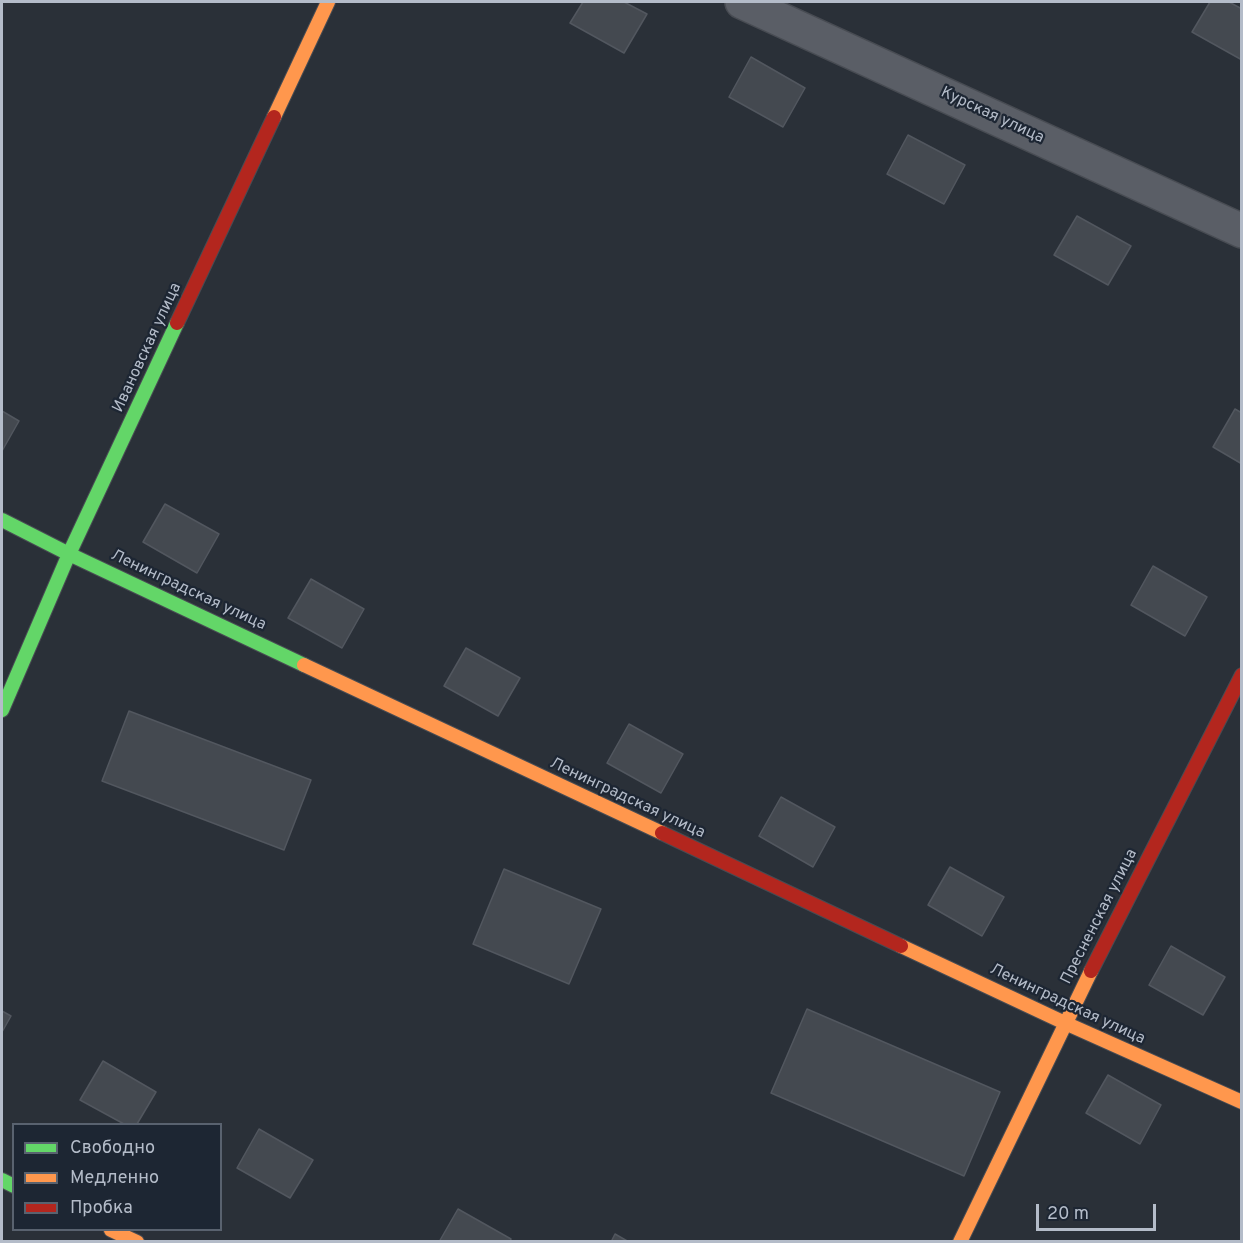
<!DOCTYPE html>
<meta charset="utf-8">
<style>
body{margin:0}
#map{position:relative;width:1243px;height:1243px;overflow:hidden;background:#2a3038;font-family:Overpass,sans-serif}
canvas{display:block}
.frame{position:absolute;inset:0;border:3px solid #b4bcc9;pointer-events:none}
.legend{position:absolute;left:12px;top:1123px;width:210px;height:108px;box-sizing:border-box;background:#1d2633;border:2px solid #59626f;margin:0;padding:8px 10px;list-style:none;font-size:18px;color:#b4bcc9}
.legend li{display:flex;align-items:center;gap:12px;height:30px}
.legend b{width:30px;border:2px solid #59626f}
.scale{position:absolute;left:1036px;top:1204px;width:120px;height:27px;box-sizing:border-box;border:3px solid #b4bcc9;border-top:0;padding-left:8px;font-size:18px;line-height:21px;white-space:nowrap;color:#b4bcc9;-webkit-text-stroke:4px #1d2633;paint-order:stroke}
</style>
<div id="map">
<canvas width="1243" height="1243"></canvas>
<div class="frame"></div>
<ul class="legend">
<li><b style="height:8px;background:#63d668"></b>Свободно</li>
<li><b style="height:8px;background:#ff974d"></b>Медленно</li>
<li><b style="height:8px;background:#b3261e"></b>Пробка</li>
</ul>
<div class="scale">20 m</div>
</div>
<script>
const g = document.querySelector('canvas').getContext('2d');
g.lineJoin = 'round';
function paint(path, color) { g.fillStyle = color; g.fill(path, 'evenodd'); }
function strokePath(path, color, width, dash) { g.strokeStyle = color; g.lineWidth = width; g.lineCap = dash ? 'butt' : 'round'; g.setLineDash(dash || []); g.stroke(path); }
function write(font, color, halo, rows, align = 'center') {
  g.font = font + ' Overpass,sans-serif'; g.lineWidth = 4.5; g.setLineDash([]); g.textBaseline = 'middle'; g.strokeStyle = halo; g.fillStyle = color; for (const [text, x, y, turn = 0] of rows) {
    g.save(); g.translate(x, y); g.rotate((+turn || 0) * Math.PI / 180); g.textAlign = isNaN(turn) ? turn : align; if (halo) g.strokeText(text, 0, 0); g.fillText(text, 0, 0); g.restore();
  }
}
const building = new Path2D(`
 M583,2H624L647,14L624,53L570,23Z
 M1210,2H1229L1242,9V60L1192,32Z
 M751,57L805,88L783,127L729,97Z
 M908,135L965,165L944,204L887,174Z
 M1077,216L1131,246L1108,285L1054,255Z
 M1235,409L1242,413V464L1213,447Z
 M2,411L19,421L2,451Z
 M165,504L219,534L197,573L143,542Z
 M1153,566L1207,597L1185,636L1131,605Z
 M311,579L364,609L342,648L288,618Z
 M466,648L520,678L498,716L444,686Z
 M129,711L311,780L284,850L102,781Z
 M629,724L683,754L661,793L607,763Z
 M781,797L835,827L813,867L759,836Z
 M950,867L1004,897L982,936L928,905Z
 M504,869L601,909L569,984L473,944Z
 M1171,946L1225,977L1203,1015L1149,985Z
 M807,1009L1000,1092L964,1176L771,1093Z
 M2,1011L11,1016L2,1032Z
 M103,1061L156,1092L137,1124H124L80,1100Z
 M1108,1075L1161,1105L1140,1144L1086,1113Z
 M259,1129L313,1160L290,1198L237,1168Z
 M458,1209L511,1239L510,1242H439Z
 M615,1234L629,1242H611Z`);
paint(building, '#444950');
strokePath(building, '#52575f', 1.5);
const street = new Path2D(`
 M742,2L1242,231`);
const fast = new Path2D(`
 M2,520L69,554L304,665
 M2,710L69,554L177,323
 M2,1180L14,1186`);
const slow = new Path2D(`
 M274,117L328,2
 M304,665L662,833
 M901,946L1065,1023L1242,1102
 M111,1230L137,1242
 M960,1242L1091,971`);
const jam = new Path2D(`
 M177,323L274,117
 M662,833L901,946
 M1091,971L1242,675`);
strokePath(street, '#484c53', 36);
strokePath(fast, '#484c53', 16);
strokePath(slow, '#484c53', 16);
strokePath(jam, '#484c53', 16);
strokePath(street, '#5a5e66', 33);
strokePath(fast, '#63d668', 14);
strokePath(slow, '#ff974d', 14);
strokePath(jam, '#b3261e', 14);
write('16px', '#b4bcc9', '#1d2633', [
 ["Курская улица",992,116,25],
 ["Ивановская улица",148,348,-65],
 ["Ленинградская улица",188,591,25],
 ["Ленинградская улица",627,799,25],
 ["Пресненская улица",1100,917,-63],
 ["Ленинградская улица",1067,1005,25]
]);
</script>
